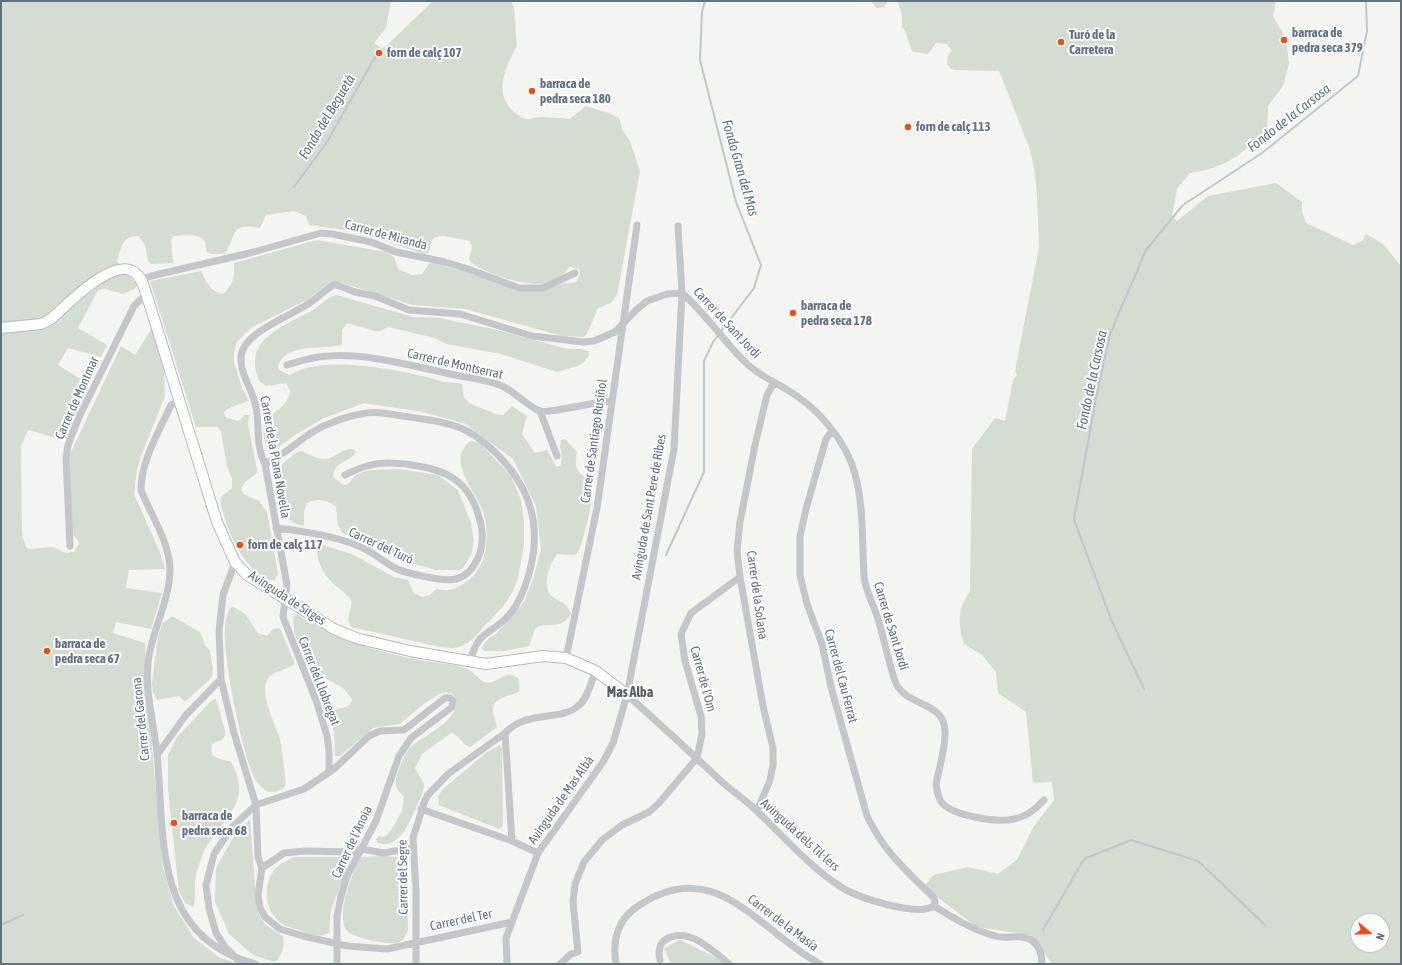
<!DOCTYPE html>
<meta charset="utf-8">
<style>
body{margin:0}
#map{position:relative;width:1402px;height:965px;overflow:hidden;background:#f4f5f0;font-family:"Asap Condensed",sans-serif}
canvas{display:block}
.frame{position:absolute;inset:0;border:2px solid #617383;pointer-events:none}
.north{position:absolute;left:1350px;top:913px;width:40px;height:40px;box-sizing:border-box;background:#fff;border:1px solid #c0c7cd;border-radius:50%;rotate:109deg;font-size:11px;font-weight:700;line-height:16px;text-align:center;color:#617383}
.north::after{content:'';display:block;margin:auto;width:14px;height:18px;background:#ed4d17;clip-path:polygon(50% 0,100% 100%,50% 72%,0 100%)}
</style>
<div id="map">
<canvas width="1402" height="965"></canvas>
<div class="frame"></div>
<div class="north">N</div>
</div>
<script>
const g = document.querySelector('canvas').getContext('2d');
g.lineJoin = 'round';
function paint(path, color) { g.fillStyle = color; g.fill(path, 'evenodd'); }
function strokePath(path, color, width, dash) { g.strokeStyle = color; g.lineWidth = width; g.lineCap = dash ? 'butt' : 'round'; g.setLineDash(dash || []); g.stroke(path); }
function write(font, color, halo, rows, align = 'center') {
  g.font = font + ' "Asap Condensed",sans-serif'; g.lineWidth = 4; g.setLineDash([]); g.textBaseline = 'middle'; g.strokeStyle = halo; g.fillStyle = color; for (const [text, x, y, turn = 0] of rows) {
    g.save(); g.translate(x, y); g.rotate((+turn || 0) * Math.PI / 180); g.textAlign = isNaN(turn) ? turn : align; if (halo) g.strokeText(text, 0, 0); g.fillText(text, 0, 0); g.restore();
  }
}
paint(new Path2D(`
 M1,1H391L386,28L374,43L383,49L433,1H511L514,8L517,46C506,66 493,93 513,111C517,114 521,118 526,119C531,120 536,117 541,117C551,117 560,118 570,119L586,106L609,113L619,118L623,131L630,141L640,171L617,295L611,303L598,308L587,334L583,337L562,336L465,309L413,305L339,282H330L308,299L251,328L237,342L234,352V361L242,388L249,401L231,407L224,412L225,417L238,421L245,415H249L248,425L257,469V473L245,482L241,489L243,494L259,501L267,512L278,574L274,581C243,573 227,530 220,501L221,497L232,488V479L227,466L221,432L218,427H196L150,281L201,271C206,281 210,292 223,294C233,286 235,276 234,263L317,240L386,252L394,257L398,269L412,275L422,274L429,264L434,263L487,278L516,291H538L564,283H573L577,281L580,273L579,269L570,267C564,273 559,279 551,282C533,289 481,274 469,260L472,247L470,241L444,236L435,237L432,240L428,253L423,254L359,232L309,225L306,216L294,211L266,215L260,228C227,222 238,237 224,254H211L207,252C206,249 206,245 205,242C200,232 182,236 173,236L171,240L173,263L151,264L148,261L145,245L139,236C122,235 121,248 117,261L137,285L135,289L123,294L105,289L98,290L78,328L107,345L101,357L68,348L58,365L89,384L67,438H56L28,430L21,447L22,534L25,545L28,549L53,547L66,553L74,552L79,544L78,540L72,534L69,456L121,346L135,355L152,328L164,371L165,396L141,456L137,470L134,494L159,550L165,569L129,570L126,588L162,593L151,629L116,622L113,633L145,643L146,681L163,868L174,906L194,938L220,958L240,964H1Z
 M871,1H888L884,7L876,8Z
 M897,1H1276L1273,16L1286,38L1289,64L1283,86L1268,106L1267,131C1242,154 1224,169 1190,173L1177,189L1172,216L1177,221L1208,196L1276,183L1302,202V212L1306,223L1353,245L1362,241L1366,234L1383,244L1401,266V964H1050L1051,962L1030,935L977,927L924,887L933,875L968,867L998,874L1017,860L1034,826L1054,800L1052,782L1033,783L1026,712L998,693L996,672L982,655L964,644C958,623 957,610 970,591L972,449L995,418L1005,421L1013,380L1017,375L1015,371L1039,247L1037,196L1035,173L1030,150L1000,73L998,71L956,70L951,69L947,64L948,55L952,51L947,44L936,43L928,54L913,52C907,43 909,35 902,27V14ZM1358,921H1382V945H1358Z
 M337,295L413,317L440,318L493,329L567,349H581L589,351V356L583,363L575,367L557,372L501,354L446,344L435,338L388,327L380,331H375L347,323L342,330V345C323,350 288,342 278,365L279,370L290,375C319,355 389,368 423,376C430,377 437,381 444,382C450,383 456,382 462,384L464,398L471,404L499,415H503L512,406L527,416L522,434L535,453L547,450L556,466H560C565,457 558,449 561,440L565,439L577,452C576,459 574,468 580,473C583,476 587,477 589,481C597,496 584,535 579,551L575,555L557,554C549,566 543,582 550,595L566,605L571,613C564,628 552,624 539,626L535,629L529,646L505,651H484L481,648L489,638L496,634L524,602L533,579L541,550L536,506L513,459L466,424L422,412L364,403L324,418L295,435L275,450L270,451L267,448C253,411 287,416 290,391L286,383L266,386L259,381C257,375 255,369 255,363C254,333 294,322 314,309C322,304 327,297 337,295Z
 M471,441L479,442L511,476L521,500L524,522V545L518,578L513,591L502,608L485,625L475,637L464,645L454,648L440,647L351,627L348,619L352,602C348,594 342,591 336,586C324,576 316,562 317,547L320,544L354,555L394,577L408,580L414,593L422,597L430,595L436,589C450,592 457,589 469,580C488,565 491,531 482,509C476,494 464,481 461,465C459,455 463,446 471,441Z
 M352,449L356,451L354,455C345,463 334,463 333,477L344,485L348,484L357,474L370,470L398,469L438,475L458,490L471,523L474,541L471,555L463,568L459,570H436L407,562L374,544L342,533L338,525L336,507C329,500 316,498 307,503L304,512V526C284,523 281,507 279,489C278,482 276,474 280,468C284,461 292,456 299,451C308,452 316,460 326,459C336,457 341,449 352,449Z
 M234,607L245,614L258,633L267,636L273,629L277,628L281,630L295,664C287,670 270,672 267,680C260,695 275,724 280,739C281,743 287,784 285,787C282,791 274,792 268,792C263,789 258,784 255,779C242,754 222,654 225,626C226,619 227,614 230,608Z
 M295,615H299C335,640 376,651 419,660C434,663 453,663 467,669C474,672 478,679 484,682C498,686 502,668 518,678L520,687L519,692C494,701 488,699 497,727L470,747C462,745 460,735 451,733L422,754L415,768L424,784C424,793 419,800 416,808C409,823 399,850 378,843L376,839L379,836C384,838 386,836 390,832L402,811L404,798C402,794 398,791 397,788C394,781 397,773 400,767C403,759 406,751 413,745C426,734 466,717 454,695L446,692L441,693L425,703L400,724L373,728L340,756H335L334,733L329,715C335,705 351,711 352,699L343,688L312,671L294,632L293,619Z
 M172,616L200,632L205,645L210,651L213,669L212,677L185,702L179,696L157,700L153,692L152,683L158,636L162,624Z
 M216,699L225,731V736L222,740L215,742L212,745C208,760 221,758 231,762C257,806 214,823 201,859C199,865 196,873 195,880C194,889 197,898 193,907L185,903L179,892L168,790V755L177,737L211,701Z
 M500,745L502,749L503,826L499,829L439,805L438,796L443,789L487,752Z
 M250,820L257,910L261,919L267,926L283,936C285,944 282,957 275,962L253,955L229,934L215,902L216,868L218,864L239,828Z
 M385,856L408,858L407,871L408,930C406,935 404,940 399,942C390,946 352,938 346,930C336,915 352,872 361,857Z
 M295,857H343L348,859L349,863L331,910L329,933C319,938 311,935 302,931C295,929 287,927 281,923C264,911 262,883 276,868C281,863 289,859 295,857Z
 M680,940L713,956L725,964H671L664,948Z`), '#d5dcd1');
strokePath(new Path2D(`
 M294,187L327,142L375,57
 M666,555L704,472V361L713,342L754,288L761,265L736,202L700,60L702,12L705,1
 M1144,689L1110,617L1074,519L1096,398L1110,334L1146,250L1183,205L1262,153L1358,76L1367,31L1366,1
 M1,925L23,915
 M1043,930L1084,859L1131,840L1198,861L1265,925`), '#bdc8cd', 2);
const secondary = new Path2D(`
 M1,328L41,324L51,319C67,305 112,257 134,272C142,277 144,288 147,296L217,522L235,562L247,575L334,629L356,638L410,651L486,664L543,656L566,658L596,671L627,695`);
strokePath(secondary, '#b5babf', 12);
strokePath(new Path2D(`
 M141,280L151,276L250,253L321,233L332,234L371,242L396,252L445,262L468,269L519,288H543L575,273
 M682,293C705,313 722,339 743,360C755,373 771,380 786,389C816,406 846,440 855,474C864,507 862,543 864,576C865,590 873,603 877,616C884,638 888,660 895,681C904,707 944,700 945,731C946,746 939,769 936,784C937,791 938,799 943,804C955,816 998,823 1014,819C1026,817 1036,809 1044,800
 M287,365C301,361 314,356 329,356C369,353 416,367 455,375C470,378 488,380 502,386C515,392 530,408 540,411C546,414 599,401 612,401
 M180,401L171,405C159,432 141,460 141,490C151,516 169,540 170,569C170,602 151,631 148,663C145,693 154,724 157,753C165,838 152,936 255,964
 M540,411L557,456
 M832,431L826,439L806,509L800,536V575L807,604L822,644L831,687L867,816C884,852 906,870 934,898L935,902L934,906
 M265,464C280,457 292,447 305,437C320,426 343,417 361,414C376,410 393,415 409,417C428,420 449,422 467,431C479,437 489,446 498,455C529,487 541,522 531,566C527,583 520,602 509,615C489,637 479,628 470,662
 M276,528C303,531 331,535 356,545C371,550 382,561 395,568C405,573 416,575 427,577C451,582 466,583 478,558C484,545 483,530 479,517C469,481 447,470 412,465C385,461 370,462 345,475
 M70,546L66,458L68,445L80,415L134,306L140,300L147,296
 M235,562L223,595L219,631L221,679L234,733L256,805L258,857L262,868L258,895L260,908L265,917L280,929L303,936L347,946L387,949L512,922
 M566,658L597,508L637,225
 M627,695C659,723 690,752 721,781C733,792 747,801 758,812C785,838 810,867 841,887C858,898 918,917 934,906C953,918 973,930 995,936C1006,940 1021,933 1031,940C1039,945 1042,955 1042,964
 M505,733L512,841
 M157,755L186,715L221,679
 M329,772V750L327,736L317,703L283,617L287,585L265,464C255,445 260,427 256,407C253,390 240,375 241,357C242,333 290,316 308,304C317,298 324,291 333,285H337L355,292L375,296L409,310L460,314L532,336L583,342L594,341L615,332L636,310L647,301L667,294L682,293
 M421,809L512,841L538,853
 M757,811L770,780L773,765V748L763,706L740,577L737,551L740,522L755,445L767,395L774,382
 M262,868L284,853L305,851L353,852L362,849L383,853L413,848
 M238,960L225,947L216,933L209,908L206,885L214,854L232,827L256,805L304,789L334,769L369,736L380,731L404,730L445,698H450L453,701L452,707L411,738L399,756L376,821L347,876L341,896L337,916V964
 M660,960C658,953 659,944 665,940C688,925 713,951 729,964
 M416,964V891L413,838L424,803L427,796L448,774L505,733C528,709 560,722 578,706C588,699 591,681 596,671
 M507,964L506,938L538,853L603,762L613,743L627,695L674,449L682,293L678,226
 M560,964L571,954L578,952L573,902L575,884L584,862L602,840L622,825L649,812L659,803L697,758L702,734L701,716L685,661L681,634L691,613L740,577
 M616,964C612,940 617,920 638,906C716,853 758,931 820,964`), '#c3c7ca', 7);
strokePath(secondary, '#fff', 10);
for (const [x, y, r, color] of [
 [1284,40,4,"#ed4d17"],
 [1061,42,4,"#ed4d17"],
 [379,53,4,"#ed4d17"],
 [532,91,4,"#ed4d17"],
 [908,127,4,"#ed4d17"],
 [793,313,4,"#ed4d17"],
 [240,545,4,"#ed4d17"],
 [47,651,4,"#ed4d17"],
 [174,823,4,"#ed4d17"]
]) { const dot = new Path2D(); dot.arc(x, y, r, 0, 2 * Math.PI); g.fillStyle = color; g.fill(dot); strokePath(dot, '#fff', 1.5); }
write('bold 13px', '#617383', '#fff', [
 ["barraca de",1292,33],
 ["pedra seca 379",1292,48],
 ["Turó de la",1069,35],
 ["Carretera",1069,50],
 ["forn de calç 107",387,53],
 ["barraca de",540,84],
 ["pedra seca 180",540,99],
 ["forn de calç 113",916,127],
 ["barraca de",801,306],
 ["pedra seca 178",801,321],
 ["forn de calç 117",248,545],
 ["barraca de",55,644],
 ["pedra seca 67",55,659],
 ["barraca de",182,816],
 ["pedra seca 68",182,831]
], 'left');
write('13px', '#617383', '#fff', [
 ["Carrer de Miranda",386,235,15],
 ["Carrer de Sant Jordi",727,323,47],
 ["Carrer de Montserrat",455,364,13],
 ["Carrer de Montmar",77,398,-66],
 ["Carrer de Santiago Rusiñol",594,441,-82],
 ["Carrer de la Plana Novella",275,457,80],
 ["Avinguda de Sant Pere de Ribes",649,507,-80],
 ["Carrer del Turó",381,546,25],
 ["Carrer de la Solana",757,595,82],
 ["Avinguda de Sitges",287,598,33],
 ["Carrer de Sant Jordi",891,626,73],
 ["Carrer del Cau Ferrat",841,676,75],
 ["Carrer de l'Om",703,679,75],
 ["Carrer del Llobregat",319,681,69],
 ["Carrer del Garona",141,719,-96],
 ["Avinguda de Mas Albà",561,800,-55],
 ["Avinguda dels Til·lers",800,835,42],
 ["Carrer de l'Anoia",352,842,-65],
 ["Carrer del Segre",403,877,-91],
 ["Carrer del Ter",461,920,-12],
 ["Carrer de la Masia",783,923,37]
]);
write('italic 14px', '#5d7680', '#fff', [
 ["Fondo del Beguetà",327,117,-59],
 ["Fondo de la Carsosa",1289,118,-38],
 ["Fondo Gran del Mas",740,168,74],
 ["Fondo de la Carsosa",1092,380,-78]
]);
write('bold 14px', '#505d67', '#fff', [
 ["Mas Alba",630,693]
]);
</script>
